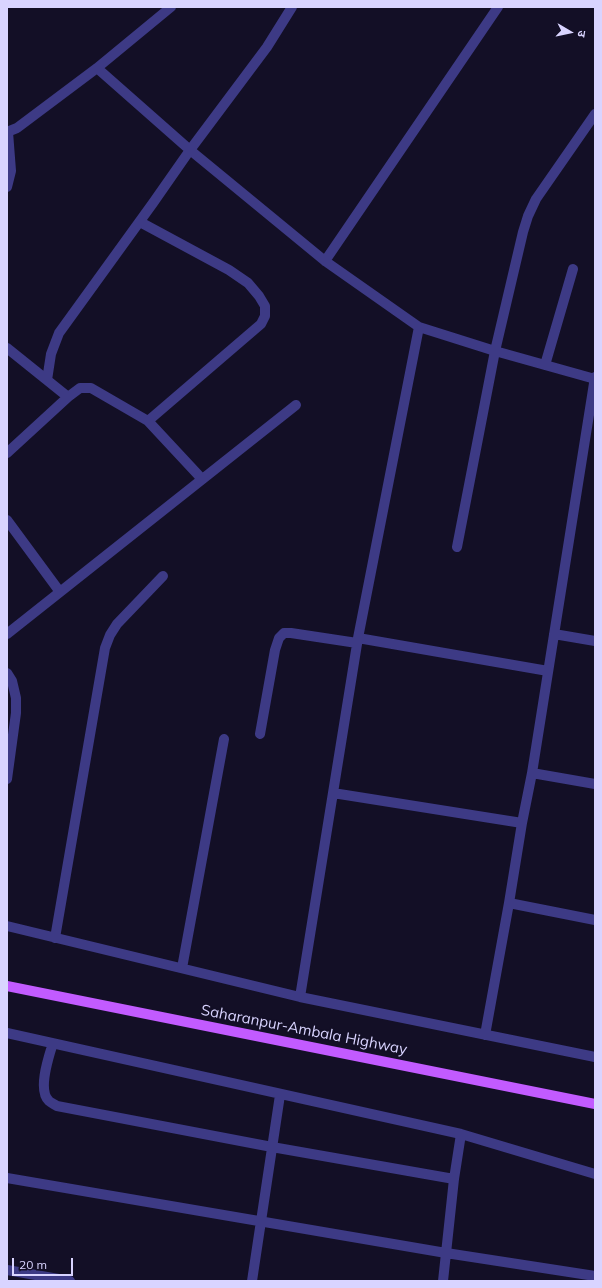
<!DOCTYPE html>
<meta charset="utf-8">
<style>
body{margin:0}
#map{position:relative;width:602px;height:1288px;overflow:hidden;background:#130f26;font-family:Mulish,"Noto Sans Devanagari",sans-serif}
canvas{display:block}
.frame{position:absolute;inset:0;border:8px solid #d9d4ff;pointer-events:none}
.north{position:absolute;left:550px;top:12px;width:40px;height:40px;-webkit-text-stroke:3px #130f26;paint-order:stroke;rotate:99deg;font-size:11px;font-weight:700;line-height:16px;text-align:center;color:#d9d4ff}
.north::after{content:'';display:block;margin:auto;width:14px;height:18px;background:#d9d4ff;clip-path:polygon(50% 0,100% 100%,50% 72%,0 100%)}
.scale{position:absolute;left:12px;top:1258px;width:61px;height:18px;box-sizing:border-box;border:2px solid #d9d4ff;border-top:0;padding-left:5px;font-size:12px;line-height:14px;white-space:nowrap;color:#d9d4ff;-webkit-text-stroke:3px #130f26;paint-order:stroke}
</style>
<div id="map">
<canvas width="602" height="1288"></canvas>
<div class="frame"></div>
<div class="north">उ</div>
<div class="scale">20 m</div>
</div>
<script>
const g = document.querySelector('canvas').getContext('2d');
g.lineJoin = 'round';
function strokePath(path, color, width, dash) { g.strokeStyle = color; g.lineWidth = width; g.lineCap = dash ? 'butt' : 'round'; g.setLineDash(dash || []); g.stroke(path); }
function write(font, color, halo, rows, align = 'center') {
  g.font = font + ' Mulish,sans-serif'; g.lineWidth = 3.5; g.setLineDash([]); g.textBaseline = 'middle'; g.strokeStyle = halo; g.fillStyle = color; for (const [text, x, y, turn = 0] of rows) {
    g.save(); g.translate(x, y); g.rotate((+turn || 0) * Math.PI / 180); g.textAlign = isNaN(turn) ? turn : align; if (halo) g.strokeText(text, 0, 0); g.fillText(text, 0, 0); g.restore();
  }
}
strokePath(new Path2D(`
 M97,68L190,150L325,261L419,327L495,351L595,379
 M7,132L17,128L97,68L171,7
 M7,187L11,171L8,132
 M140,222L229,270L248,283L259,296L265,306V316L261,324L148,421
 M325,261L498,7
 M7,348L68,397
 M545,365L573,269
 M47,380L51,354L59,333L153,203L190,150L267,47L292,7
 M7,453L68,397L80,388H91L148,421L202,479
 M7,520L60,592
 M457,547L495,351L523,232L528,216L536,199L595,114
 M7,634L296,405
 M554,634L595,641
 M358,638L548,671
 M7,673L12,681L16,698V713L7,779
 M260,734L275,650L279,638L284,633H291L357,643
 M532,773L595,784
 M333,793L522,823
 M509,903L595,920
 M7,926L300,997L595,1057
 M55,938L105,648L110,635L117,624L163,576
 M182,968L224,739
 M300,997L358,638L419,327
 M7,1033L461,1134L595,1174
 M485,1035L509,903L522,823L532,773L595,377
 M53,1043C49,1056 37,1090 49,1101C51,1103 54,1104 57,1106L272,1147L454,1179
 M7,1178L446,1253L595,1276
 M7,1270L70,1281
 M252,1281L280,1095
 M443,1281L454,1179L461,1134`), '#3d3a85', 10);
strokePath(new Path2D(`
 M7,986L595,1104`), '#c25bff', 10);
write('15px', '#d9d4ff', '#130f26', [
 ["Saharanpur-Ambala Highway",304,1030,11]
]);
</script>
